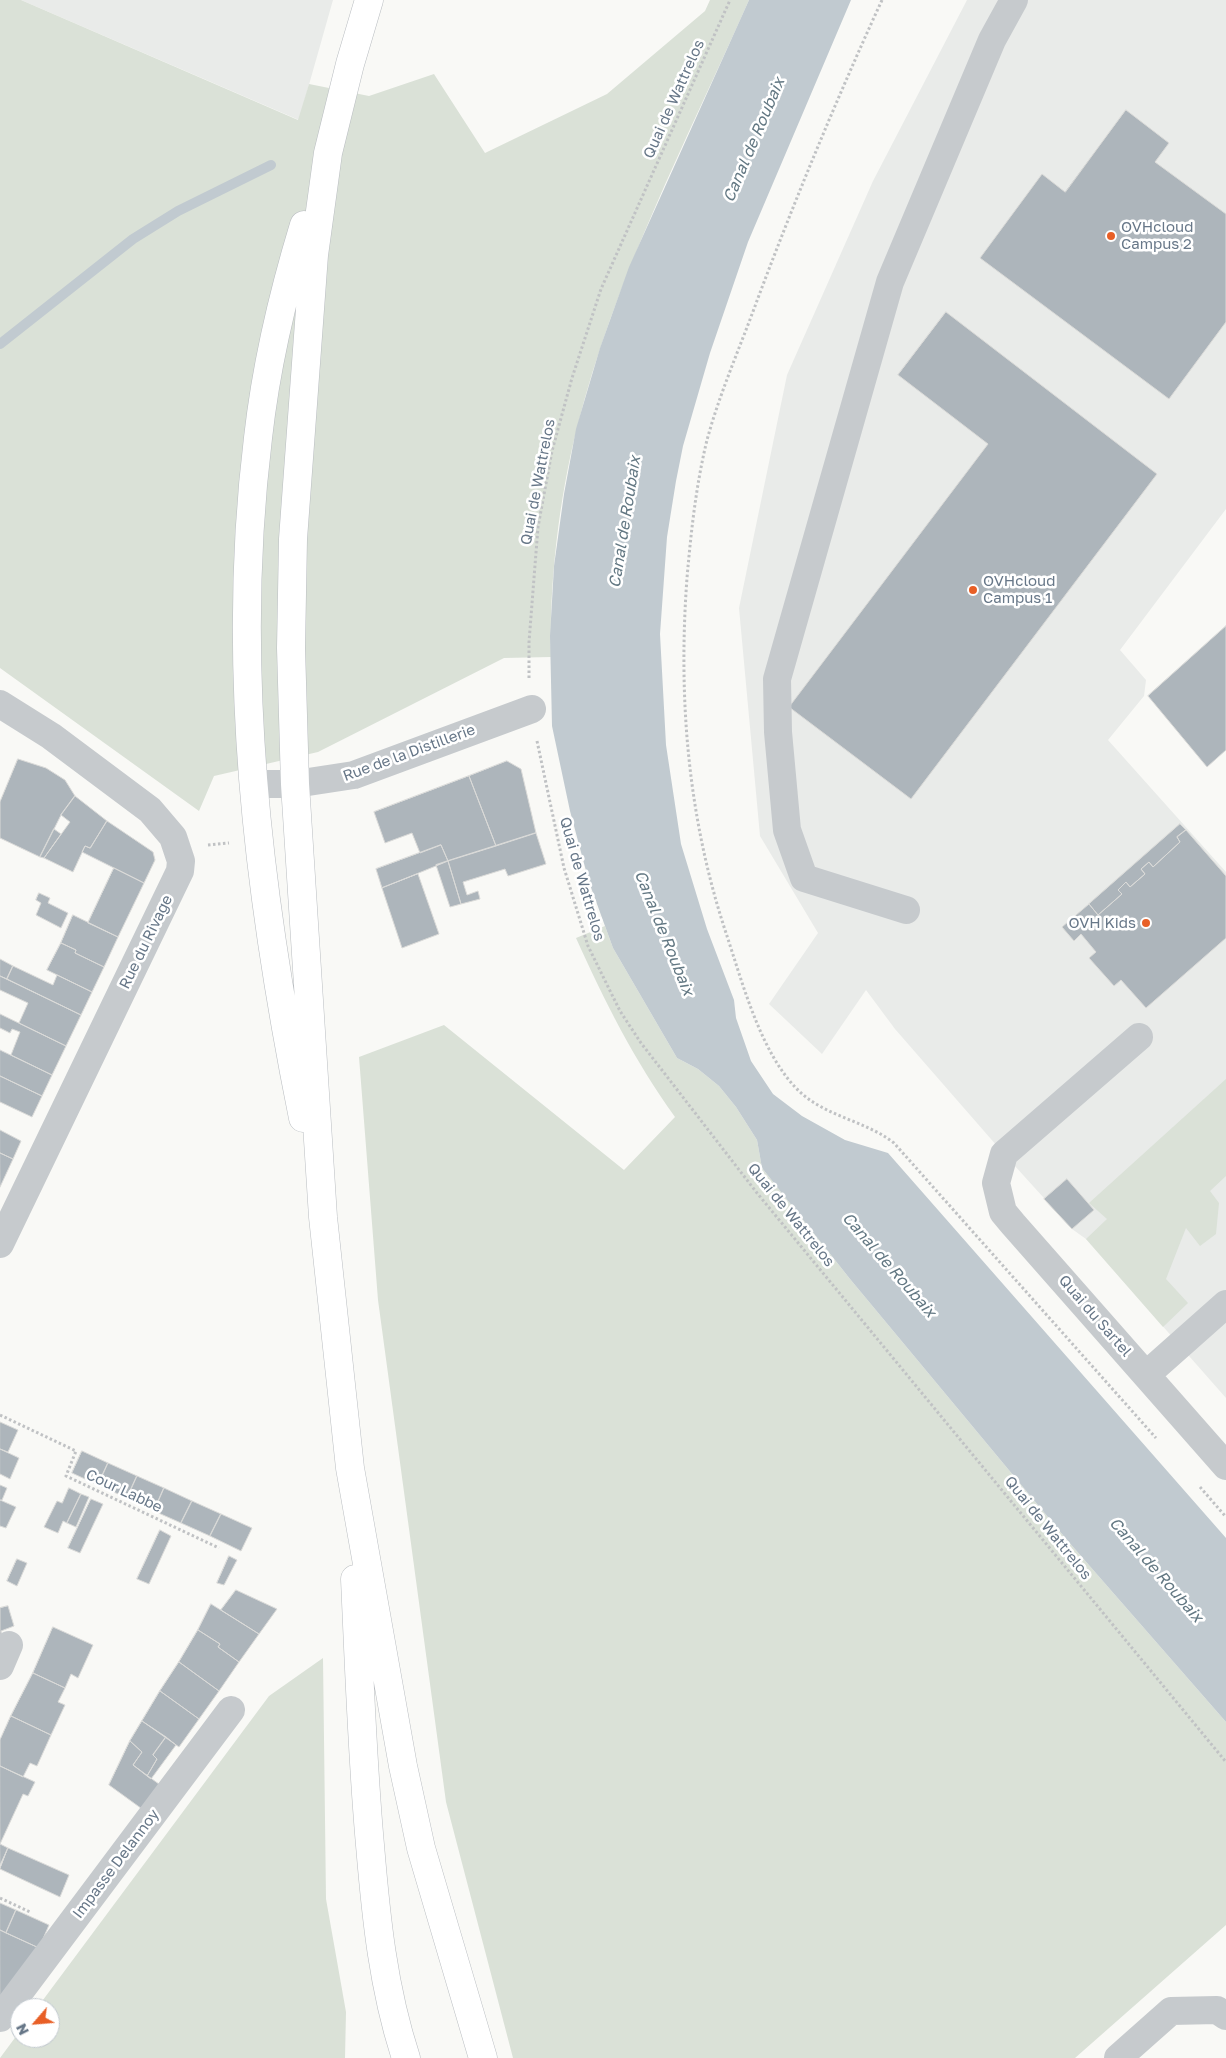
<!DOCTYPE html>
<style>
body{margin:0}
#map{position:relative;width:1226px;height:2058px;overflow:hidden;background:#f9f9f6;font-family:"Golos Text",sans-serif}
canvas{display:block}
.north{position:absolute;left:10px;top:1998px;width:50px;height:50px;box-sizing:border-box;background:#fff;border:1px solid #c2c9cf;border-radius:50%;rotate:243deg;font-size:14px;font-weight:700;line-height:20px;text-align:center;color:#677788}
.north::after{content:'';display:block;margin:auto;width:18px;height:22px;background:#e85f26;clip-path:polygon(50% 0,100% 100%,50% 72%,0 100%)}
</style>
<div id="map">
<canvas width="1226" height="2058"></canvas>
<div class="north">N</div>
</div>
<script>
const g = document.querySelector('canvas').getContext('2d');
g.lineJoin = 'round';
function paint(path, color) { g.fillStyle = color; g.fill(path, 'evenodd'); }
function strokePath(path, color, width, dash) { g.strokeStyle = color; g.lineWidth = width; g.lineCap = dash ? 'butt' : 'round'; g.setLineDash(dash || []); g.stroke(path); }
function write(font, color, halo, rows, align = 'center') {
  g.font = font + ' "Golos Text",sans-serif'; g.lineWidth = 5; g.setLineDash([]); g.textBaseline = 'middle'; g.strokeStyle = halo; g.fillStyle = color; for (const [text, x, y, turn = 0] of rows) {
    g.save(); g.translate(x, y); g.rotate((+turn || 0) * Math.PI / 180); g.textAlign = isNaN(turn) ? turn : align; if (halo) g.strokeText(text, 0, 0); g.fillText(text, 0, 0); g.restore();
  }
}
paint(new Path2D(`
 M21,0H333L299,120Z
 M967,0H1226V509L1120,650L1146,680L1144,696L1108,740L1226,872V1398L1086,1239L1072,1229L1004,1154L895,1029L866,990L822,1054L769,1004L818,933L760,836L739,608L787,375L873,181Z`), '#e9ebe9');
paint(new Path2D(`
 M0,0H21L298,120L309,84L369,96L434,74L485,153L607,94L705,11L710,0H749C687,140 614,279 577,428C559,498 549,585 551,657L504,658L318,752L214,776L199,811L0,668Z
 M605,926L613,948L677,1058L698,1069L719,1086L736,1107L757,1140L762,1168L850,1279L1067,1540L1226,1722V1925L1075,2058H513L446,1802L378,1300L359,1057L444,1025L624,1170L675,1117C634,1060 605,1002 576,938Z
 M1226,1079V1176L1210,1191L1219,1203L1216,1234L1200,1246L1186,1228L1166,1279L1188,1303L1163,1327L1086,1239L1107,1219L1089,1203Z
 M323,1658L326,1899L346,2012L345,2058H0L20,2031V2038H50V2008H37L269,1696Z`), '#dae1d7');
paint(new Path2D(`
 M749,0H851L748,242L710,353L683,446L676,481L667,537L660,634L666,745L681,844L707,929L734,1000L736,1018L751,1061L773,1094L802,1116L845,1140L888,1153L1226,1538V1722L1067,1540L850,1279L762,1168L757,1140L736,1107L719,1086L698,1069L677,1058L613,948L589,882L570,811L552,726L550,636L554,566L564,494L576,429L600,348L629,267Z`), '#c1cad0');
strokePath(new Path2D(`
 M0,344L133,239L178,211L271,165`), '#c1cad0', 10);
const building = new Path2D(`
 M1126,110L1169,143L1155,162L1226,214V322L1169,399L980,258L1042,174L1065,192Z
 M946,312L1157,474L911,799L789,707L988,444L898,375Z
 M1226,626V750L1207,767L1148,696Z
 M18,759L46,768L65,780L75,796L61,815L40,857L0,838V802Z
 M507,761L521,769L536,833L496,846L469,776Z
 M469,776L496,846L448,861L441,845L420,853L412,833L385,843L374,812Z
 M75,796L107,821L90,848L85,846L73,872L44,858L70,822L61,815Z
 M107,821L153,852L155,860L144,883L82,852L85,846L90,848Z
 M1180,824L1186,830L1177,837L1180,842L1153,867L1149,862L1141,869L1145,874L1130,887L1126,882L1118,890L1122,894L1098,915L1089,904Z
 M54,829L61,834L44,858L40,857Z
 M1186,830L1226,876V938L1146,1008L1121,980L1114,986L1089,958L1096,952L1081,934L1074,941L1062,927L1089,904L1098,915L1122,894L1118,890L1126,882L1130,887L1145,874L1141,869L1149,862L1153,867L1180,842L1177,837Z
 M536,833L546,864L508,876L505,869L463,882L467,895L478,891L480,899L461,904L448,861Z
 M441,845L448,861L382,888L376,869Z
 M448,861L461,904L450,907L436,865Z
 M114,868L144,883L118,937L88,923Z
 M418,874L439,934L402,948L382,888Z
 M39,893L50,898L48,903L68,913L61,928L36,915L41,903L36,900Z
 M73,915L118,937L104,967L75,953L76,950L61,943Z
 M61,943L76,950L75,953L104,967L92,992L47,970Z
 M0,959L13,966L7,979L0,976Z
 M13,966L53,985L57,975L92,992L81,1015L7,979Z
 M0,976L81,1015L66,1046L19,1023L28,1003L0,990Z
 M0,1014L66,1046L52,1075L11,1055L20,1032L12,1029L10,1033L0,1028Z
 M0,1050L52,1075L42,1096L0,1076Z
 M0,1076L42,1096L32,1117L0,1102Z
 M0,1130L21,1141L13,1159L0,1153Z
 M0,1153L13,1159L0,1187Z
 M1067,1179L1094,1210L1072,1229L1044,1199Z
 M0,1422L18,1430L8,1452L0,1449Z
 M0,1449L19,1458L10,1479L0,1474Z
 M82,1451L108,1463L98,1485L72,1473Z
 M108,1463L137,1476L127,1498L98,1485Z
 M137,1476L164,1488L154,1511L127,1498Z
 M0,1485L7,1488L2,1500H0Z
 M69,1488L81,1494L67,1523L63,1521L58,1533L44,1527L57,1501L62,1503Z
 M164,1488L192,1501L181,1523L154,1511Z
 M81,1494L89,1497L76,1527L67,1523Z
 M91,1499L103,1504L80,1553L68,1548Z
 M0,1500L16,1507L6,1528L0,1526Z
 M192,1501L221,1514L210,1536L181,1523Z
 M221,1514L252,1528L241,1551L210,1536Z
 M160,1530L171,1536L149,1584L137,1579Z
 M229,1556L237,1560L224,1585L217,1583Z
 M17,1559L27,1563L17,1586L7,1581Z
 M236,1590L277,1609L259,1634L221,1610Z
 M211,1604L259,1634L239,1662L218,1647L220,1644L198,1630Z
 M8,1606L14,1626L1,1631L2,1636L0,1637V1608Z
 M53,1627L93,1645L78,1678L71,1674L65,1688L33,1673Z
 M198,1630L220,1644L218,1647L239,1662L219,1691L179,1662Z
 M179,1662L219,1691L199,1719L160,1691Z
 M33,1673L65,1688L58,1702L65,1705L51,1735L11,1716Z
 M160,1691L199,1719L179,1747L142,1721Z
 M11,1716L51,1735L37,1766L30,1763L23,1777L0,1766V1740Z
 M142,1721L166,1737L153,1755L157,1759L147,1776L133,1765L142,1752L130,1741Z
 M166,1737L176,1745L151,1779L147,1776L157,1759L153,1755Z
 M130,1741L142,1752L133,1765L167,1790L149,1814L109,1785Z
 M0,1766L35,1782L28,1796L23,1794L0,1844Z
 M0,1844L8,1848L0,1865Z
 M8,1848L69,1875L60,1897L0,1869Z
 M0,1903L16,1910L6,1933L0,1930Z
 M16,1910L49,1925L39,1948L6,1933Z
 M0,1930L39,1948L0,2004Z`);
paint(building, '#adb5bb');
strokePath(building, '#dadad8', 1);
const major = new Path2D(`
 M369,0L350,64L328,153L314,255L293,539L291,648L295,784L323,1217L350,1468L403,1766L421,1848L483,2058
 M303,1118C258,895 230,665 258,438C266,366 283,294 304,225
 M355,1579C359,1667 362,1756 370,1845C376,1917 383,1988 406,2058`);
strokePath(major, '#b9bdc1', 29);
strokePath(new Path2D(`
 M882,0C837,98 796,197 758,298C741,345 720,392 707,440C696,485 691,532 687,578C678,699 688,818 726,933C743,984 761,1055 800,1092C827,1117 866,1121 894,1143L1156,1438
 M529,678V642L538,527L552,451L572,378L601,289L730,0
 M537,741L564,868L588,946L620,1011L641,1043L757,1193L1226,1762
 M208,845L229,843
 M0,1415L76,1451L66,1476L219,1548
 M1200,1487L1226,1517
 M0,1898L30,1912`), '#c0c2c4', 3, [2.5, 2.5]);
strokePath(new Path2D(`
 M0,704L51,736L150,810L173,837L181,861L180,871L0,1244
 M254,784H295L354,775L532,709
 M906,910L804,878L787,830L778,732L777,679L890,282L992,40L1014,0
 M1139,1037L1004,1154L996,1183L1003,1212L1013,1224L1226,1466
 M1146,1375L1226,1304
 M0,1666L9,1645
 M0,2018L231,1710
 M1118,2058L1171,2011L1217,2010L1226,2016`), '#c6cacd', 28);
strokePath(major, '#fff', 28);
for (const [x, y, r, color] of [
 [1111,236,5,"#e85f26"],
 [973,590,5,"#e85f26"],
 [1146,923,5,"#e85f26"]
]) { const dot = new Path2D(); dot.arc(x, y, r, 0, 2 * Math.PI); g.fillStyle = color; g.fill(dot); strokePath(dot, '#fff', 2); }
write('15px', '#677788', '#fff', [
 ["Quai de Wattrelos",674,99,-66],
 ["Quai de Wattrelos",538,482,-79],
 ["Rue de la Distillerie",409,753,-20],
 ["Quai de Wattrelos",582,879,74],
 ["Rue du Rivage",146,942,-64],
 ["Quai de Wattrelos",791,1215,51],
 ["Quai du Sartel",1095,1316,49],
 ["Cour Labbe",124,1491,25],
 ["Quai de Wattrelos",1048,1528,51],
 ["Impasse Delannoy",116,1864,-53]
]);
write('15px', '#677788', '#fff', [
 ["OVHcloud",1121,227],
 ["Campus 2",1121,244],
 ["OVHcloud",983,581],
 ["Campus 1",983,598],
 ["OVH Kids",1136,923,"right"]
], 'left');
write('italic 16px', '#637883', '#fff', [
 ["Canal de Roubaix",754,140,-67],
 ["Canal de Roubaix",625,522,-81],
 ["Canal de Roubaix",664,933,68],
 ["Canal de Roubaix",889,1265,49],
 ["Canal de Roubaix",1156,1570,49]
]);
</script>
